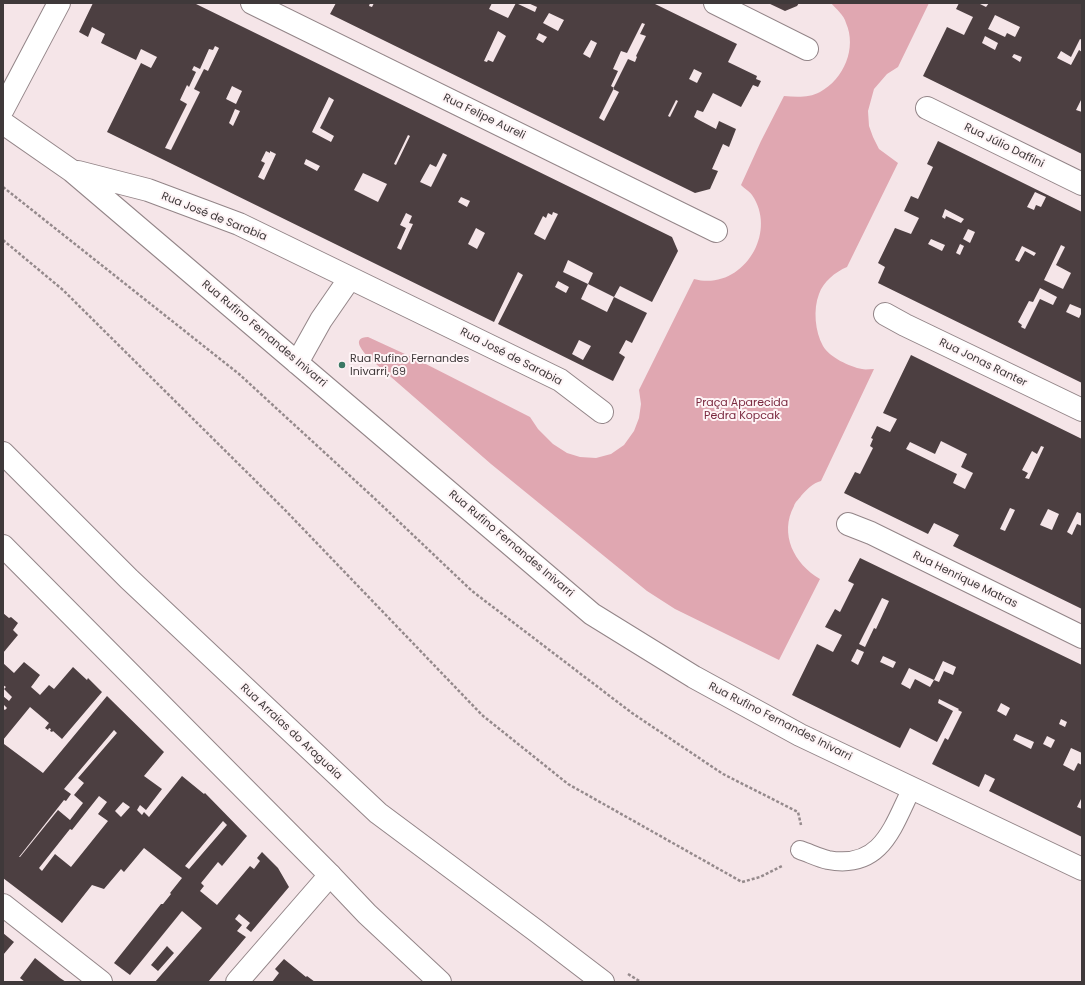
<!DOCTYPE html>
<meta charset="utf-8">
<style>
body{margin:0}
#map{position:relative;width:1085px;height:985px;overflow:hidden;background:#f5e5e8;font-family:Poppins,sans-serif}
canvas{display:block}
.frame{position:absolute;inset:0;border:4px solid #3f393a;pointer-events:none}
</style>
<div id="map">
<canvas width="1085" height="985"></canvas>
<div class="frame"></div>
</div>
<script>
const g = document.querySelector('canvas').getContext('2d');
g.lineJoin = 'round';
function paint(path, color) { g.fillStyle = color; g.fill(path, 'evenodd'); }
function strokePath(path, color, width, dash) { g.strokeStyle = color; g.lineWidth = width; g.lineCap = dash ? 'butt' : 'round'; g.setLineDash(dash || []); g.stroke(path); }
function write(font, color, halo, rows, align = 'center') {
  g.font = font + ' Poppins,sans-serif'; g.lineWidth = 4; g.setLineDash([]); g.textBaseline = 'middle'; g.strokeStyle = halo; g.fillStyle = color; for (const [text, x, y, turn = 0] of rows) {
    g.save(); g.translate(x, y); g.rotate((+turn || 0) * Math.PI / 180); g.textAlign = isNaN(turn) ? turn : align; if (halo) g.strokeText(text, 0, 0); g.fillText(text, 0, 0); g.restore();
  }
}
paint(new Path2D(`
 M831,3H929L898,67L887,74L874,89L868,111L869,126L873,137L879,149L898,163L847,267C835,272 823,282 819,294C813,309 815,332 823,346C829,357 850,367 862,369C865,370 870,369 874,369L821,481C813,483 806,490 801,496C799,499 795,502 794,506C779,534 794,564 820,579L779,660L675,609L647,591L491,464L368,357C362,350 351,338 368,337L418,360L530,417L538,429L553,444L567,453L580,457L596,458L611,454L624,445L634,431L639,418L641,404L639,390L694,279C741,292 779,234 752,195C750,192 744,188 741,185L761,141L784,96C796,97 809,98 820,92C844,79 857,48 846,23C844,15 836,9 831,3Z`), '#e0a7b1');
paint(new Path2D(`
 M93,3H194L672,237L678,251L652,302L620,286L614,297L588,284L593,273L568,260L563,272L588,284L581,299L607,312L614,297L647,313L632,343L626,340L619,353L625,357L613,381L498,324L523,275L518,272L494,322L107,132L141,63L151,68L157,57L141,49L136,60L101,43L105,34L92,27L88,37L79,32ZM215,46L219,48L208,71L204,69L194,89L200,92L171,150L165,148L187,104L180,100L187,85L189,87L196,72L192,70L194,66L200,69L209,49L213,50ZM232,86L242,91L236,104L226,99ZM329,97L334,100L320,128L334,136L331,142L312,132ZM235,109L240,111L233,126L229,123ZM408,135L410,136L396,165L394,164ZM266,151L270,153V151L276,154L264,180L258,177L265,163L261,161ZM443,153L447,155L431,187L420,182L430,164L436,167ZM306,159L320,166L317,171L304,164ZM363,173L387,184L378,202L354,190ZM461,197L470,201L467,207L458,202ZM553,212L558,214L545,240L534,234L543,216L546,218L548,213L552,215ZM406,213L412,216L409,223L413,224L401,250L397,248L406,228L400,225ZM476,228L485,233L477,249L468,244ZM558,281L569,287L566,293L555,287ZM579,340L591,346L583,360L572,354Z
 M336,3H370L369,6L372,7L374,3H492L489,9L508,18L516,3L535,12L537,7L528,3H653L737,44L728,62L757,76L756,79L761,81L758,87L753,85L741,107L713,93L703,112L697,110L694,117L699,120L716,129L719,121L736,129L729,147L723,144L712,169L718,171L710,189L695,193L330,14ZM549,13L564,20L558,31L543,23ZM642,23L645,24L640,34L646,36L636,56L637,57L635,62L628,59L613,89L619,92L604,121L599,118L614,88L611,86L618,71L613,69L621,51L627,53ZM498,31L506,36L493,62L488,60L487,62L484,61ZM539,33L547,37L543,43L536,39ZM591,40L597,43L590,58L583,54ZM694,69L702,73L697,83L689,79ZM676,100L678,101L670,117L668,116Z
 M768,3H799L797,6L785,11Z
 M959,3H978L986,7L989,3H1082V40L1080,39L1071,57L1061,51L1057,58L1071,65L1079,50L1082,52V98L1076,110L1082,112V154L923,76L947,27L964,35L973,17L956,9ZM995,15L1020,27L1015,37L1007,33L1005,37L988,29ZM985,36L998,43L995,50L982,43ZM1014,54L1022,57L1020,62L1012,57Z
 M938,141L1082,212V309L1070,304L1066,312L1079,318L1082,312V383L878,283L885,267L878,263L895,228L911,234L919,218L904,211L911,196L918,199L933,167L927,164ZM1035,192L1046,197L1041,207L1036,205L1034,210L1027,207ZM945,209L964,219L961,223L946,216L945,219L942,217ZM968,229L975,232L970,243L963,239ZM931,239L945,245L942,251L928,244ZM960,244L964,246L960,255L956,253ZM1061,245L1065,247L1056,265L1071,273L1063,289L1044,280ZM1022,246L1036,253L1034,256L1025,251L1019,262L1015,260ZM1040,288L1057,297L1053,305L1040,299L1025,329L1021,327L1022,325L1018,322L1029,301L1033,302Z
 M911,355L1082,439V514L1077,512L1067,532L1072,535L1077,524L1082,526V609L953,546L959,535L934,523L928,534L844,493L855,472L860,474L873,448L870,446L873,439L871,438L877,426L890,432L897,419L883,413ZM941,441L967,454L961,467L973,473L965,489L953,483L957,474L906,449L910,442L935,454ZM1041,446L1044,447L1029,479L1025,478L1028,473L1022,470L1032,451L1037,454ZM1010,508L1015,510L1005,531L1000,529ZM1048,509L1059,514L1052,530L1040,525Z
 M860,558L1082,665V753L1071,748L1063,765L1074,771L1078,763L1082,765V797L1077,807L1082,809V837L989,791L995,779L985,774L979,787L932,764L945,738L948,740L962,712L958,710L959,709L939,699L938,703L953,711L937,742L910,728L900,748L792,695L817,644L833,652L842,635L825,627L835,609L840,612L854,584L848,581ZM882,598L889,601L876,629L874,628L865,647L859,644ZM857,649L864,652L858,665L851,661ZM883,656L896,662L893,668L880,662ZM943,661L956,667L953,675L944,671L939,682L934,680L930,687L915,679L910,689L901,684L909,668L934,680ZM1001,703L1010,708L1006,716L997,711ZM1061,719L1067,722L1065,727L1059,724ZM1016,734L1034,742L1031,749L1013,740ZM1047,736L1055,740L1051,748L1043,744Z
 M3,613L9,618L11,617L18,623L13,630L18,635L3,653Z
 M24,662L40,675L31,687L40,695L49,685L54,689L73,667L87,680L88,678L102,692L62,739L53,731L52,732L50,731L51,729L49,728L48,730L45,728L49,723L30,707L3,740V709L5,710L7,708L3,704V696L9,701L12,697L4,689L6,687L3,685V663L14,673Z
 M107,696L164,752L144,776L162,789L146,810L140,805L137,810L142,815L144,812L149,817L182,776L204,794L205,793L247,836L222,866L218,862L201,883L204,886L200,891L217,905L250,866L254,869L260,861L257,858L262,852L278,868L289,887L251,932L246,928L250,923L239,914L235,919L242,925L237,931L246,937L208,982H155L202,928L182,911L130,975L114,963L161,904H163L171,894L170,893L182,878L144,848L124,872L121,869L104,889L92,885L62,923L3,878V746L4,744L43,773ZM114,730L117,733L78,778L84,783L74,795L83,803L70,820L58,810L20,857H19L64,800L66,801L71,794L64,789ZM99,796L107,802L98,814L108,821L71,867L55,854L42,871L39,868L70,829L72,830ZM123,802L130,807L121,817L115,811ZM223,821L227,825L189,869L185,866Z
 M3,933L14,942L3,955Z
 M167,946L174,953L158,971L151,965Z
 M35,958L60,978L66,982H25L20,978Z
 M284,959L306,977L307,976L315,982H272L279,973L275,969Z`), '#4c3f41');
const lane = new Path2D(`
 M800,850C809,853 819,858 828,860C882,870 893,826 912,788`);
const street = new Path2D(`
 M252,3L716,231
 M715,3L807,49
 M927,108L1082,184
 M3,109L59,3
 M3,123L72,171L592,614L694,677L800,735L1082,869
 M78,172L148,190L239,224L560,380L602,412
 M885,314L905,325L1082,410
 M297,363L321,320L350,278
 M848,524L871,533L1082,637
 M3,905L101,982
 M237,982L330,875`);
const secondary = new Path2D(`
 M3,453L129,579L378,813L535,930L603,982
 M3,546L330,875L367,914L440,982`);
strokePath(lane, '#938588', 20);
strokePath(street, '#938588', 24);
strokePath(secondary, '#938588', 24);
strokePath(new Path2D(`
 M3,187L239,374L373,497L472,591L632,713L723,774L798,812L801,825
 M3,240L63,290L285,510L482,715L568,784L742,882L760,877L782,866
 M628,974L641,982`), '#958a8c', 2.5, [3, 2]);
strokePath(lane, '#fff', 18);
strokePath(street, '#fff', 22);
strokePath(secondary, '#fff', 22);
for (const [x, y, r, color] of [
 [342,365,4,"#3a7864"]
]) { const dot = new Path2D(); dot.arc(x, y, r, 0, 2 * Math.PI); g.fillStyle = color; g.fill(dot); strokePath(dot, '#fef4f6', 1.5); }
write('11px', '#3f393a', '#fef4f6', [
 ["Rua Felipe Aureli",484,117,26],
 ["Rua Júlio Daffini",1004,146,26],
 ["Rua José de Sarabia",214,217,22],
 ["Rua Rufino Fernandes Inivarri",264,334,40],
 ["Rua José de Sarabia",511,357,27],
 ["Rua Jonas Ranter",983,363,26],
 ["Rua Rufino Fernandes Inivarri",511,544,40],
 ["Rua Henrique Matras",965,580,26],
 ["Rua Rufino Fernandes Inivarri",780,722,27],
 ["Rua Arraias do Araguaia",291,732,43]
]);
write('11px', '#3f393a', '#fef4f6', [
 ["Rua Rufino Fernandes",350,359],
 ["Inivarri, 69",350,372]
], 'left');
write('11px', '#7a293f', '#fef4f6', [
 ["Praça Aparecida",742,403],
 ["Pedra Kopcak",742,416]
]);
</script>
